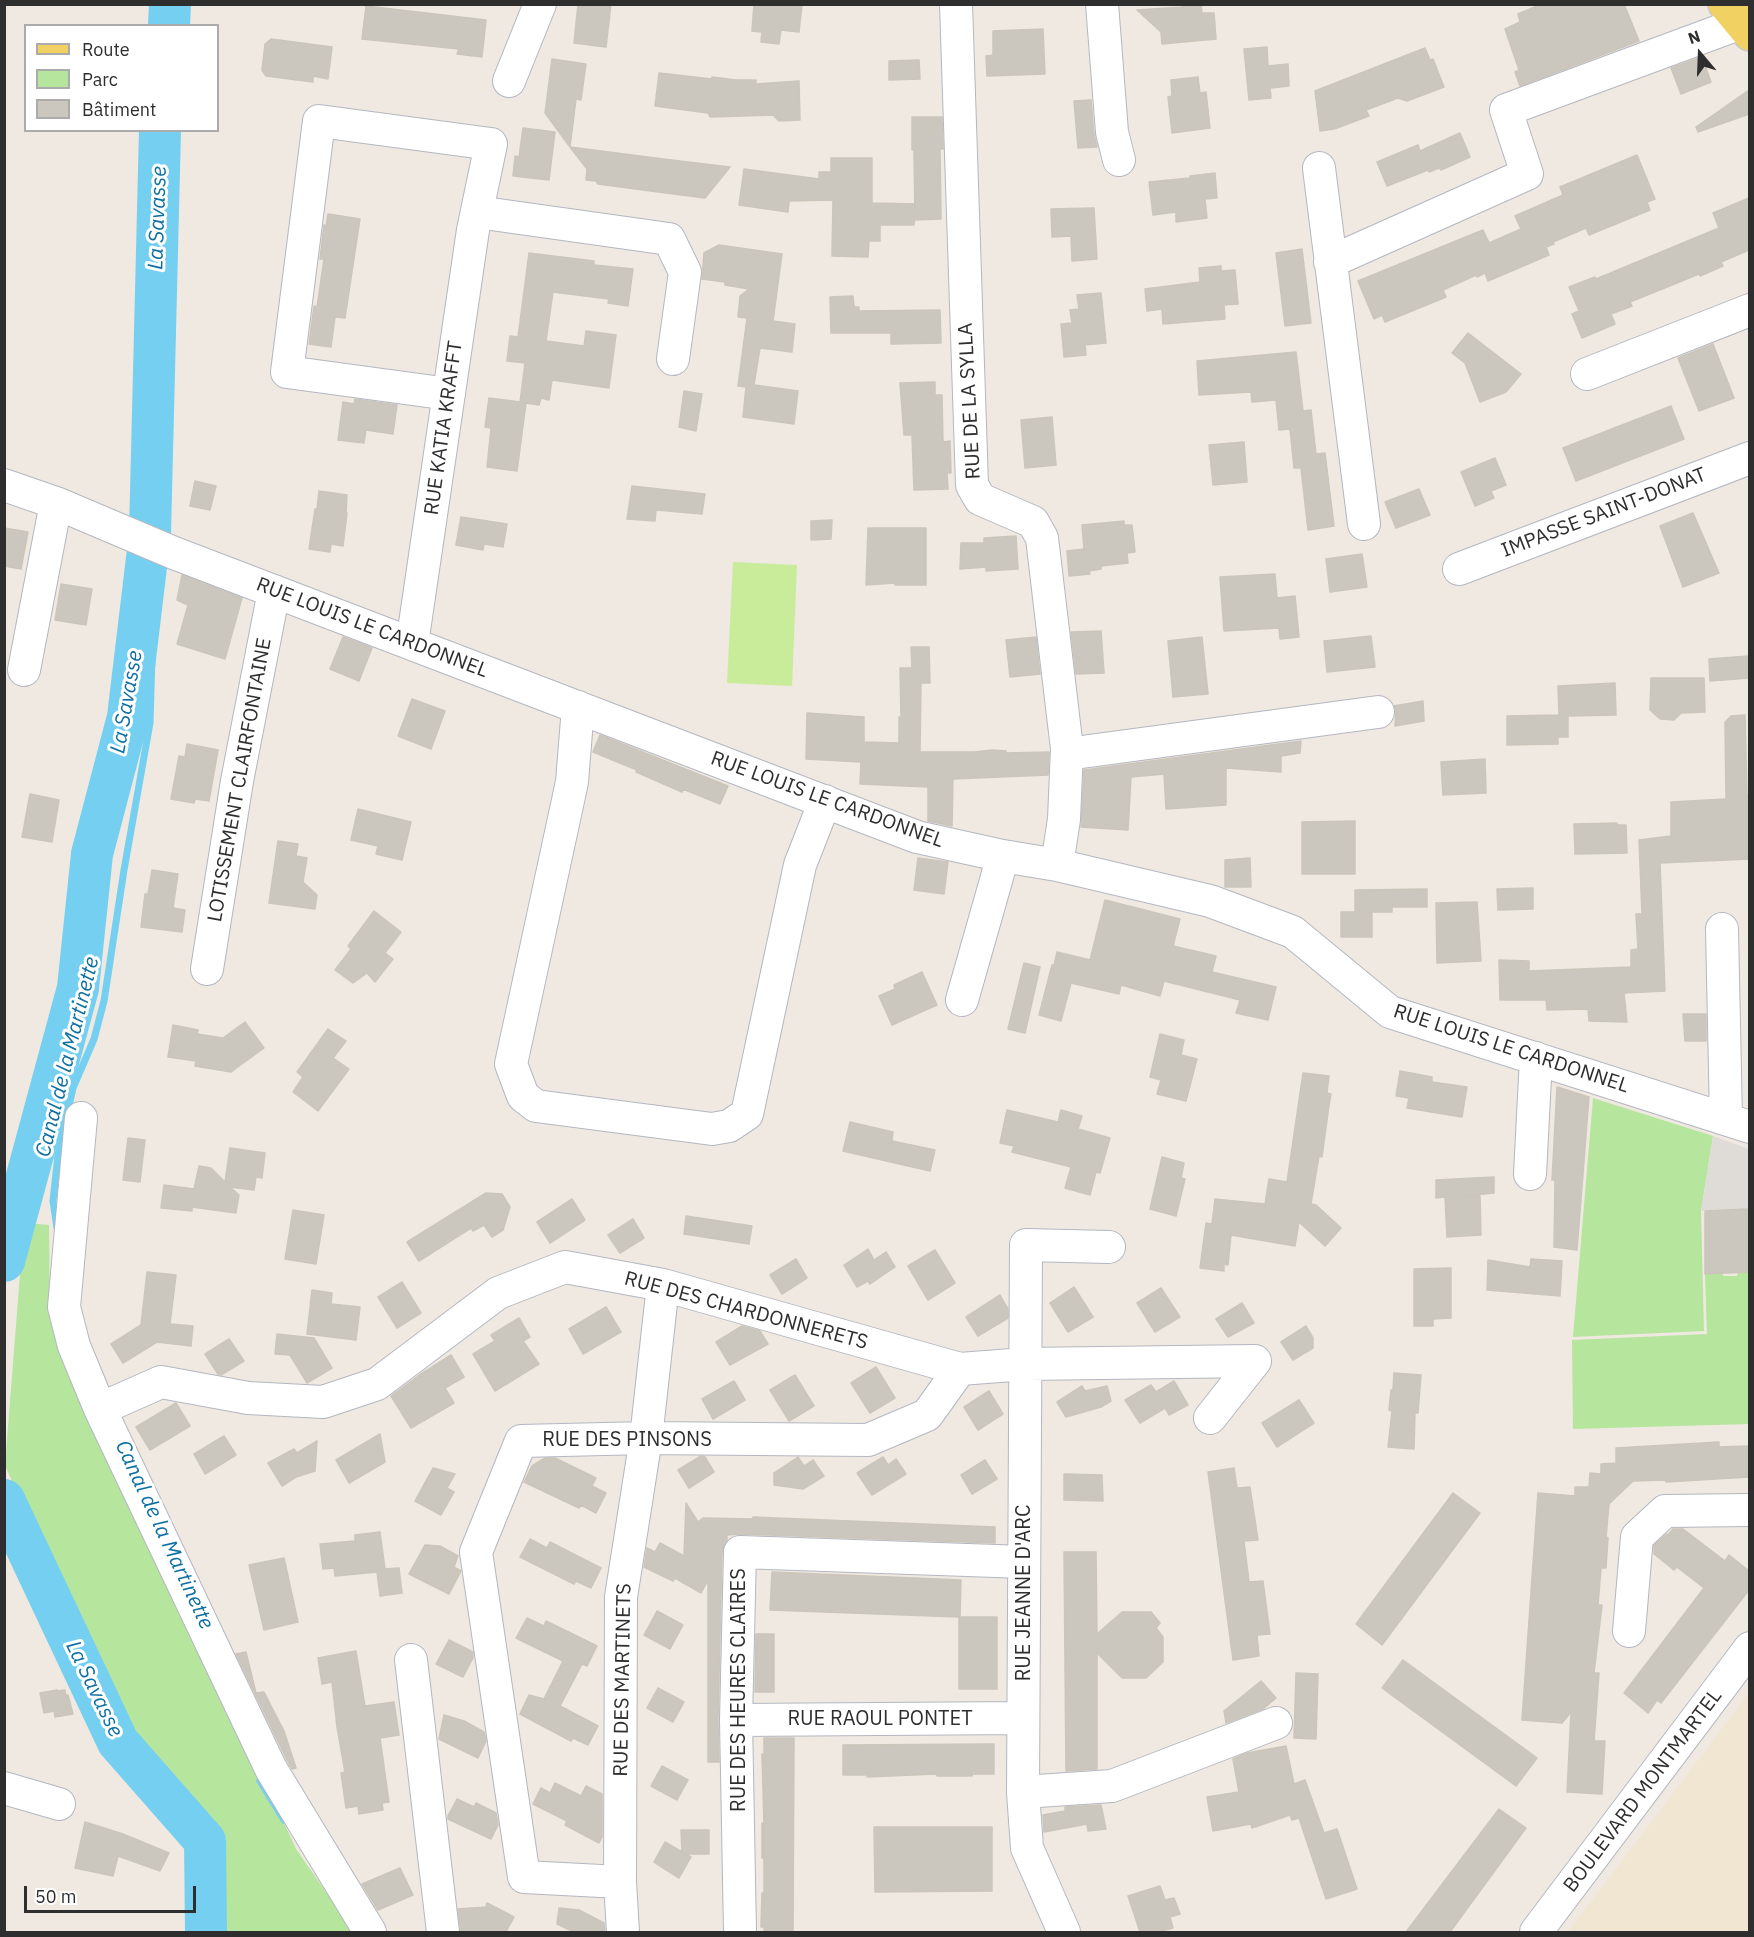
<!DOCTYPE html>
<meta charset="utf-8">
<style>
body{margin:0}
#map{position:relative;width:1754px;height:1937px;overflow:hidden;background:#efe9e1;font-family:"IBM Plex Sans",sans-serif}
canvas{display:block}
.frame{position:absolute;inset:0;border:6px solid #2e2e2e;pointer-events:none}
.legend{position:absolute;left:24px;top:24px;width:195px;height:108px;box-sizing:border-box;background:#fff;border:2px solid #ababab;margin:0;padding:8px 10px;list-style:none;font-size:18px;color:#2e2e2e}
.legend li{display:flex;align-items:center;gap:12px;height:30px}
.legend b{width:30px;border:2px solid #ababab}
.north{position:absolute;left:1670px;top:24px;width:60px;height:60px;-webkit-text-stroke:4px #fff;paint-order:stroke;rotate:341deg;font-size:16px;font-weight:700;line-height:24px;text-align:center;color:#2e2e2e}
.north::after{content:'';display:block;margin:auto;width:21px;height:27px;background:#2e2e2e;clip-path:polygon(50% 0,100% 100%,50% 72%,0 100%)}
.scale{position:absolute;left:24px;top:1886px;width:172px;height:27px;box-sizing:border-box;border:3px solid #2e2e2e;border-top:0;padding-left:8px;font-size:18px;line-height:21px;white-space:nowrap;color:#2e2e2e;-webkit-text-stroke:4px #fff;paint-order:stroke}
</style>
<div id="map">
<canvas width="1754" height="1937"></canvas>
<div class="frame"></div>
<ul class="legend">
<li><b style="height:8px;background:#f2d163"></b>Route</li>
<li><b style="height:16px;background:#b6e59e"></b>Parc</li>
<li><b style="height:16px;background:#cbc7bf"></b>Bâtiment</li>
</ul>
<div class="north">N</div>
<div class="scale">50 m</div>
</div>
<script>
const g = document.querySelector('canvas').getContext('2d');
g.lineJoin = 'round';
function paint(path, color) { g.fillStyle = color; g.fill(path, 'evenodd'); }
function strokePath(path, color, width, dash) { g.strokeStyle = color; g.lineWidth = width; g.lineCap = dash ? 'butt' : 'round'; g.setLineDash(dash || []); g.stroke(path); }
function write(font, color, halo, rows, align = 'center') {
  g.font = font + ' "IBM Plex Sans",sans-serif'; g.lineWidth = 6; g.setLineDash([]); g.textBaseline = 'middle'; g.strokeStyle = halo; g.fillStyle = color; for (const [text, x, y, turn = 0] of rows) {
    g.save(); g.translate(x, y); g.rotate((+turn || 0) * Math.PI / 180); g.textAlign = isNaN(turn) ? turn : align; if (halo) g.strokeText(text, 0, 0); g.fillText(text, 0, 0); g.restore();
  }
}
paint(new Path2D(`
 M1749,1693V1932H1568Z`), '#f0e6d1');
paint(new Path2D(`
 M1593,1098L1713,1136L1701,1211L1704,1331L1573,1337Z
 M24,1223L49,1225L50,1319L110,1444L296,1849L354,1932H219L221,1837L124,1738L5,1465Z
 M1738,1272H1749V1424L1573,1429L1572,1340L1707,1334L1705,1274L1723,1273V1276H1737Z`), '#b6e59e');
paint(new Path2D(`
 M733,562L797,565L792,686L727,683Z`), '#c9ec9a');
paint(new Path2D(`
 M1713,1136L1749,1149V1209L1701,1211Z`), '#dfdcd8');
strokePath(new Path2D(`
 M57,1228L53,1201L58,1155L73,1088L94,1039L104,1001L124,870L150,723L155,555
 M260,1781L284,1820`), '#75cff0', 7);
strokePath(new Path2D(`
 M169,26L170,4
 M4,1261L78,988L92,854L128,717L150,533L160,130
 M4,1500L118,1742L205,1841L206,1932`), '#75cff0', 42);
const building = new Path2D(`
 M578,4H611L606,47L574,43Z
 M754,4H802L799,32L781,30L779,44L761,42L762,32L752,31Z
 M1183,4H1201L1202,13H1214L1216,39L1162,44L1161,32L1137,10L1183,7Z
 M1542,4H1624L1639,41L1520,86L1515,72L1519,70L1505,29L1520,22L1518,14Z
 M366,6L486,20L482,57L457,54L459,49L362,39Z
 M1043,29L1045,74L987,76L986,56L993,55V31Z
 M271,39L332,47L328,79L313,76V82L266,76L262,70L265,44Z
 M1267,47L1268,66L1288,64L1289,86L1270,88L1271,98L1249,100L1244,49Z
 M1425,48L1430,60L1433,59L1444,87L1407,101L1398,98L1366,110L1369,116L1334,129L1320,131L1315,91Z
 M1702,57L1711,82L1681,94L1671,68Z
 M552,59L586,64L581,100L576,99L570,147L545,113Z
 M919,60L920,79L889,80V61Z
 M659,73L712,79V77L736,80H756V84L799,81L800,120L779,121L773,115L710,117L708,113L655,106Z
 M1198,77L1200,93L1206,92L1210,128L1172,133L1168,97L1172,96L1171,80Z
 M1749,90V114L1698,132L1696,127Z
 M1091,100L1094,134L1097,147L1078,148L1074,101Z
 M912,117H942L943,149H940L941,219L915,220L914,150H912Z
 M523,128L555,132L549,180L513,176L515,156L519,157Z
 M1460,133L1470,157L1441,170L1439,168L1429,172L1428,170L1387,186L1377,162L1418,145L1420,151Z
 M570,147L663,159L730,167L705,198L658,192L598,184L596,181L586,180L587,169Z
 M1637,155L1655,199L1647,202L1650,210L1589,235L1586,228L1553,242L1554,244L1546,247L1549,255L1488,281L1485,273L1477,277L1476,275L1443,290L1446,297L1385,322L1382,315L1374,319L1358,281L1483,230L1489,243L1521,229L1515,216L1563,195L1560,187Z
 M831,158H872V203L915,204L914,225H880V241H869L868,257L832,256L833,200L789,201L788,212L739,205L744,169L819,179V172H831Z
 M1215,173L1217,198L1205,199L1207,218L1176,222V212L1153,215L1149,182L1190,178V176Z
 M1749,198V250L1721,262L1723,266L1700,276L1699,274L1630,302L1632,306L1611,314L1615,324L1582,338L1572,314L1579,311L1569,287L1595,277L1596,279L1719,228L1713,213Z
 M1094,208L1097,259L1072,261L1071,236L1052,237L1051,209Z
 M328,214L360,219L345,318L335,317L331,347L309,344L314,306L317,307L324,259H320L324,225L326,226Z
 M719,245L782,254L773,321L795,324L792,352L760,348L754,385L798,391L794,424L743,417L746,387L738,386L747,318L738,317L740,296L749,289L725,285V282L702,279L704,253Z
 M1302,249L1311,323L1285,326L1276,253Z
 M529,253L594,261V265L633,269L628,306L608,303L609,299L553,292L546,341L584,346L586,331L616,335L609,388L552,380L549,400L541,398L539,405L526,403L517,471L487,467L491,428L485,427L489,398L520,402L525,363L507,361L510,336L518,337Z
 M1221,266V271L1235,270L1238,304L1224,305L1225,319L1163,324L1162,309L1147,311L1145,289L1200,282L1199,268Z
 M1101,293L1106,343L1085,345L1086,355L1064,357L1061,324L1072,323L1070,310L1079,309L1077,295Z
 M853,296L854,307H859V311L940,310L941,343L891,344V333H831L830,297Z
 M1468,333L1521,374L1506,392L1480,402L1465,363L1452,353Z
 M1713,344L1734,398L1699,411L1678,358Z
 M1296,352L1303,411L1311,410L1316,454L1325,453L1334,526L1308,530L1301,468H1294L1290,429L1279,430L1276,400L1252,402L1251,392L1199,395L1197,361Z
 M935,382V395H942L943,442L950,441L951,473H947L948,489L914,490L912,435H904L900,383Z
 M684,391L702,394L696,431L679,427Z
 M355,399L397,405L393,434L366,430L364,443L338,440L343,402L354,404Z
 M1671,406L1684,439L1576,481L1563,448Z
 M1052,417L1056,465L1025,468L1021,420Z
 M1244,442L1247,482L1213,485L1209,445Z
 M1495,458L1506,485L1491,491L1494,498L1475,506L1461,472Z
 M195,481L216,486L210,510L190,506Z
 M632,486L705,494L702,514L656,510L655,521L627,519Z
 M1419,489L1430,515L1396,528L1385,502Z
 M319,491L347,495L346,513H347L343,546L331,544L330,552L309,549L315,509H317Z
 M1693,513L1719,573L1683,587L1660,526Z
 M461,517L507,524L503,547L484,544L483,550L456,545Z
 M832,520L831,539L811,540V521Z
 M1124,521V525H1132L1135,552L1127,553L1128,563L1101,566V569L1089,571L1090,574L1069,576L1067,551L1084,549L1082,525Z
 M4,528L28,532L21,569L4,566Z
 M868,528H926V585H895V583L866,585Z
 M1016,536L1018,569L986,571V567L960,569L961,543H984V538Z
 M1362,554L1367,587L1330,592L1326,559Z
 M1275,574L1277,598L1295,596L1299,637L1280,639L1279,628L1224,631L1220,577Z
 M182,575L242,598L225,659L177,644L188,605L177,600Z
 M61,584L92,589L86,625L55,620Z
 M1101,631L1104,673L1076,674L1071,632Z
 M1371,636L1375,667L1327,672L1324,641Z
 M343,637L372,648L359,681L330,669Z
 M1036,637L1040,674L1010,677L1006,640Z
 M1202,637L1208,694L1173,697L1168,641Z
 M911,647H929L930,683H921L920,752H974L992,750L1006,751V753L1049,752L1048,775L953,779L952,826L928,821V787L860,784L861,762L806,759L807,713L864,717V742L899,743V717H901L900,668H912Z
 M1749,656V678L1710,681L1709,659Z
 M1651,678H1704L1705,712L1681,713L1674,720L1660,719L1650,710Z
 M1615,683L1616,715L1568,716V737H1558V744L1507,745V716L1559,715L1558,686Z
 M412,699L445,711L431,749L398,736Z
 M1423,701L1424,721L1395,726L1396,710L1394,706Z
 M1745,715L1747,795H1749V859L1660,863L1665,991L1624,993L1627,1022L1589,1021L1588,1009L1547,1010L1546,1000H1500L1499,960L1529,961V971L1631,967V950L1638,949L1636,914H1642L1639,840L1671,836V802L1726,799L1725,722L1731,716Z
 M600,735L728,786L720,804L683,789L682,792L636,772L637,770L593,752Z
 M1301,741L1300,753L1281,756V772L1226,768V805L1166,809L1164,774L1131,777L1128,830L1081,827L1084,770Z
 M187,744L218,750L209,801L195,799L194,803L171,799L179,756L185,757Z
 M1485,759L1486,793L1443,795L1441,762Z
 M30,794L59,800L52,842L22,837Z
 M358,809L411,822L402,860L376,854L378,846L351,840Z
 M1355,821V874H1302V822Z
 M1617,823V825H1626L1627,853L1575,854L1574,824Z
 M278,841L298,844L296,856L307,858L303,882L317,895L315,909L269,903Z
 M918,858L948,862L944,894L914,890Z
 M1250,858L1251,887H1225V860Z
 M152,870L178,874L173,908L185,910L182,932L141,927L145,894H148Z
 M1533,888V909L1498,910L1497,889Z
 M1427,889V907H1392V912H1372V937H1341V912H1369H1355V890Z
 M1105,900L1180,919L1173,946L1216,956L1212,972L1276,987L1268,1020L1236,1013L1240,1000L1164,981L1160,996L1121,985L1119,994L1071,983L1061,1021L1039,1015L1052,965H1054L1057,952L1090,960Z
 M1477,902L1481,961L1437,963L1436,903Z
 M374,911L401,932L385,953L393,959L375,982L367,973L353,983L335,970L351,949L348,946Z
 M1024,963L1040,967L1025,1033L1008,1029Z
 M922,972L937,1005L892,1025L879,996L895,989L894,985Z
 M1683,1014H1706V1041H1685Z
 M245,1022L264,1048L231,1072L195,1066L196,1061L168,1057L173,1025L198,1030L197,1034L223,1038Z
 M328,1029L346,1041L333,1058L349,1069L318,1111L293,1092L303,1077L297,1072Z
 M1160,1034L1184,1040L1181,1055L1197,1059L1186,1101L1157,1094L1161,1080L1150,1077Z
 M1400,1071L1432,1077V1082L1467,1087L1462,1117L1407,1108L1409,1098L1396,1096Z
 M1303,1073L1329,1076L1327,1093L1331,1094L1329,1105L1322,1157L1319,1156L1311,1204L1316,1205L1341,1228L1325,1246L1299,1222L1295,1246L1231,1235L1228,1265L1224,1264V1271L1200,1268L1206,1223L1212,1224L1215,1199L1265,1204L1269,1179L1287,1182Z
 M1557,1087L1589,1097L1577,1250L1554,1247L1555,1180H1552Z
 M1007,1110L1058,1122L1061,1110L1082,1116L1078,1129L1110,1138L1100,1173L1096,1172L1090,1195L1065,1188L1071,1167L1012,1152L1014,1146L1000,1143Z
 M850,1122L893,1132L892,1141L935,1150L930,1171L843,1151Z
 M128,1138L145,1140L140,1182L123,1180Z
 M230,1148L265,1153L262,1178L256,1177L254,1190L230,1187L239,1195L236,1213L192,1207V1211L161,1208L164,1185L194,1189L199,1166L211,1168L225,1182Z
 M1162,1157L1184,1163L1181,1178L1185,1179L1176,1216L1150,1209Z
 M1494,1177V1193L1463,1196H1480L1481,1235L1447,1237L1445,1197L1436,1198V1180Z
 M486,1193L502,1194L510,1207L503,1230L492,1237L484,1225L473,1231L471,1228L419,1261L407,1242Z
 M572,1199L585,1220L550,1243L537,1222Z
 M1749,1209V1272L1705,1274V1211Z
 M293,1210L324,1215L316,1264L285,1259Z
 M686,1216L752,1226L749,1244L684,1234Z
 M633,1219L644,1238L620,1253L608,1235Z
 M868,1249L874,1260L886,1252L895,1267L870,1284L868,1281L857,1287L844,1265Z
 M935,1250L955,1283L928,1300L908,1266Z
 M796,1259L807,1278L782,1294L770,1275Z
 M1531,1259L1562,1261L1560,1296L1487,1290L1488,1260L1530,1267Z
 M1451,1268V1318L1433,1319V1326H1414V1269Z
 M147,1272L176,1275L170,1324L193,1326L191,1346L157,1342L123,1363L111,1344L141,1325Z
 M402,1282L421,1313L397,1328L378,1297Z
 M1074,1287L1093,1317L1068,1332L1050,1303Z
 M1161,1288L1180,1317L1155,1332L1137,1303Z
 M312,1290L332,1293L331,1304L360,1307L356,1340L307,1334Z
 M1000,1295L1008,1309V1318L978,1336L966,1317Z
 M1242,1303L1254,1323L1228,1337L1216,1319Z
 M606,1307L621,1332L583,1354L569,1329Z
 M519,1318L530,1337L523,1341L539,1364L495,1391L473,1354L495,1341L491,1335Z
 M742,1326L760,1331L768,1344L730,1365L716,1342Z
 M1306,1326L1313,1338V1348L1293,1360L1281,1342Z
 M277,1334L314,1338L332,1368L307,1383L290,1355L275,1354Z
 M229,1339L244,1361L221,1375L218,1374L205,1354Z
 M451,1355L464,1377L445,1388L454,1403L411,1428L391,1396L421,1374Z
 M876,1367L895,1398L870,1413L851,1383Z
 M1394,1373L1421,1375L1418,1413H1415L1414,1449L1388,1447L1392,1411L1389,1410L1391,1390H1393Z
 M795,1375L814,1406L789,1421L770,1390Z
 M734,1381L745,1400L713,1419L702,1399Z
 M1174,1381L1188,1405L1169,1415L1165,1408L1140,1423L1125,1400L1151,1385L1156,1392Z
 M1082,1386L1085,1391L1107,1386L1111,1401L1101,1407L1066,1417L1057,1402Z
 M989,1391L1003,1414L978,1430L964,1407Z
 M1299,1400L1314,1423L1277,1447L1262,1423Z
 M176,1403L190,1426L150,1450L136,1427Z
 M380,1434L385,1462L349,1483L336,1460Z
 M224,1436L236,1455L205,1474L194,1454Z
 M317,1441L315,1471L296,1477L282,1486L268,1463L294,1449L297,1453Z
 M1719,1442V1447L1749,1446V1477L1666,1482V1480L1633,1481L1609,1504L1606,1537L1608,1538L1606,1568H1601L1598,1605H1602L1594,1673H1599L1594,1741H1605L1602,1794L1567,1792L1571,1712L1562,1723L1522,1720L1538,1493L1575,1496V1487H1589L1590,1473L1601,1474V1464L1616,1463V1448Z
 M701,1456L705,1457L714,1472L689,1488L678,1470Z
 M798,1457L804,1466L813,1460L824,1476L803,1489L774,1485V1473Z
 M883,1457L888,1465L896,1459L906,1474L872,1495L857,1473Z
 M545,1458H555L596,1478L592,1486L606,1493L596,1513L581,1505L579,1508L524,1482L532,1466Z
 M985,1460L997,1479L972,1494L961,1475Z
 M433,1468L455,1474L447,1488L454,1492L441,1515L415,1501Z
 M1234,1468L1237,1488L1250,1487L1258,1540L1244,1541L1249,1582L1263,1581L1270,1634L1257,1635L1259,1656L1233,1660L1208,1472Z
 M1064,1474L1102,1475L1103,1501L1064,1500Z
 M1453,1493L1480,1513L1382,1645L1356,1624Z
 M686,1503L698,1522L703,1518L753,1519V1517L995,1527V1543L741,1534L727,1535V1540L722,1552L718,1720L719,1762H708V1580L701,1593L675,1578L673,1581L644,1567L647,1548L655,1552L660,1543L684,1556Z
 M1673,1529H1683L1725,1561L1729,1555L1749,1571V1590L1661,1703L1657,1700L1648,1713L1624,1693L1704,1588L1677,1567L1674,1570L1654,1554V1545L1667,1534L1668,1535Z
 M380,1532L385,1569L399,1568L402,1593L380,1596L377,1572L335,1576L334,1568L323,1569L320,1544L355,1541V1535Z
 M530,1539L547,1548L550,1542L601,1568L591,1588L576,1581L574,1584L520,1557Z
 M425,1545L440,1546L458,1556L454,1567L461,1571L449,1594L409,1574Z
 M1064,1552H1096L1097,1634L1122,1612H1151L1160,1623L1156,1628L1163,1637V1662L1146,1678H1122L1097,1653V1769L1066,1771Z
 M284,1558L298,1622L264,1630L249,1565Z
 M772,1572L961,1580L960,1617H997V1689H959V1617L770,1610Z
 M657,1611L683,1625L670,1649L644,1635Z
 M527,1618L544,1626L546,1621L597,1646L587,1666L582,1664L560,1706L598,1726L588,1745L573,1738L571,1741L520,1714L529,1695L544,1699L563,1661L516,1638Z
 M756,1634H774V1692H755Z
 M449,1640L473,1652V1658L463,1677L436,1664Z
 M356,1651L365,1706L394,1702L399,1735L380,1738L389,1802L382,1803L383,1810L359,1814L358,1806L346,1808L341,1773L345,1772L337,1727L332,1682L322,1684L318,1658Z
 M246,1652L256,1693L264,1692L284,1731L296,1768L292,1769L287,1760L236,1654Z
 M1403,1660L1537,1758L1516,1786L1382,1688Z
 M1296,1673L1318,1674L1316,1739L1294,1738Z
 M1261,1681L1276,1698L1263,1709L1226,1723L1224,1711Z
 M658,1688L684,1702L673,1722L647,1708Z
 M57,1690V1691L65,1690L66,1696L68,1695L73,1714L55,1717L54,1711L44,1713L40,1693Z
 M444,1715L464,1721L484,1732L486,1741L478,1758L439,1739Z
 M764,1738H794L793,1932H764V1927H761L762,1893H764V1858H762V1823L764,1824L762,1754H764Z
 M994,1744V1774H972V1776H937L936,1774L867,1777L868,1775H843V1745Z
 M1286,1746L1294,1784L1305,1780L1324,1833L1337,1829L1357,1889L1326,1899L1299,1818L1292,1820L1290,1815L1252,1828L1251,1824L1213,1831L1207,1797L1239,1792L1233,1759L1247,1753Z
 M662,1766L688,1780L677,1800L651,1786Z
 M555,1783L581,1796L586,1786L602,1794V1837L599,1843L565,1825L567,1821L533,1804L541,1788L550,1793Z
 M457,1799L474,1807L476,1803L496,1813L498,1825L491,1839L448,1819V1816Z
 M1101,1805L1106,1829L1088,1831L1087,1824L1044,1832L1043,1815L1065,1811V1807Z
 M1499,1809L1526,1828L1450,1932H1406Z
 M85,1822L123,1834L169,1853L160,1871L118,1856L113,1876L75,1868Z
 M874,1827H992V1891L875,1892Z
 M681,1830H709V1854H686L691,1857L679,1878L654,1862L665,1842L682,1852Z
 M400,1868L413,1895L378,1910L362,1884Z
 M1160,1886L1165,1900L1174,1898L1180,1914L1170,1917L1173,1928L1158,1932H1140L1128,1896Z
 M487,1903L514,1917L506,1932H461L458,1909L486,1907Z
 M559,1908L579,1910L604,1923L605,1932H574L557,1924Z`);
paint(building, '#cbc7bf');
strokePath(building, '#cbc5ba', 1.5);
const minor = new Path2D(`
 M956,4L972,485L980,499L1033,522L1042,538L1067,749L1064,819L1057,865
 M1102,4L1112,132L1119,160
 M509,81L540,4
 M1319,168L1364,524
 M477,212L669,239L685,272L673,359
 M1330,262L1527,174L1506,110L1741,23
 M1587,374L1750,310
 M4,485L56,503L174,553L917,837L1003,856L1057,865L1210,901L1293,932L1390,1012L1750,1127
 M1459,569L1750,458
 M412,644L473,230L491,144L319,121L287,372L449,394
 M24,670L56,503
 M578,707L572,782L511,1064L523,1096L536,1106L712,1129L729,1126L747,1114L800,865L825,801
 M1067,754L1378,712
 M1722,929L1726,1119
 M207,969L237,781L274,591
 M962,1000L1003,856
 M81,1118L64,1307L74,1346L100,1409L271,1769L370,1932
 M1530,1174L1536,1058
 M100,1409L161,1382L248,1398L323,1402L377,1384L498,1293L565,1267L663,1285L960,1369L1025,1364L1255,1361L1210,1418
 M1629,1631L1637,1537L1665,1511L1750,1510
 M411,1660L443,1932
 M736,1720L1023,1718
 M4,1788L59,1804
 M1023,1792L1112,1786L1276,1723
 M620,1882L524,1877L476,1552L521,1441L646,1438L868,1440L927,1415L960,1369
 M623,1932L620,1882L621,1597L646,1438L663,1285
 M740,1932L736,1720L740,1552L1024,1562
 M1064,1932L1027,1848L1023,1792L1026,1245L1109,1247
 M1536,1932L1750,1648`);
const major = new Path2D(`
 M1725,4L1750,34`);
strokePath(minor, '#b4b7c1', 34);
strokePath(major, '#c9c9c9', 36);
strokePath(minor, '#fff', 32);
strokePath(major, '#f2d163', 33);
write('20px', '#2e2e2e', '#fff', [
 ["RUE DE LA SYLLA",970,401,-93],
 ["RUE KATIA KRAFFT",444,428,-82],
 ["IMPASSE SAINT-DONAT",1604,513,-21],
 ["RUE LOUIS LE CARDONNEL",372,628,21],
 ["LOTISSEMENT CLAIRFONTAINE",240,780,-80],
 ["RUE LOUIS LE CARDONNEL",827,800,20],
 ["RUE LOUIS LE CARDONNEL",1511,1049,18],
 ["RUE DES CHARDONNERETS",746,1311,15],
 ["RUE DES PINSONS",627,1440],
 ["RUE JEANNE D'ARC",1024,1593,-90],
 ["RUE DES MARTINETS",623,1680,-89],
 ["RUE DES HEURES CLAIRES",739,1690,-90],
 ["RUE RAOUL PONTET",880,1719],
 ["BOULEVARD MONTMARTEL",1643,1791,-53]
]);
write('italic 21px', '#0d6fa3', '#fff', [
 ["La Savasse",158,218,-88],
 ["La Savasse",127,702,-80],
 ["Canal de la Martinette",68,1057,-76],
 ["Canal de la Martinette",164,1535,65],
 ["La Savasse",94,1689,64]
]);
</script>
